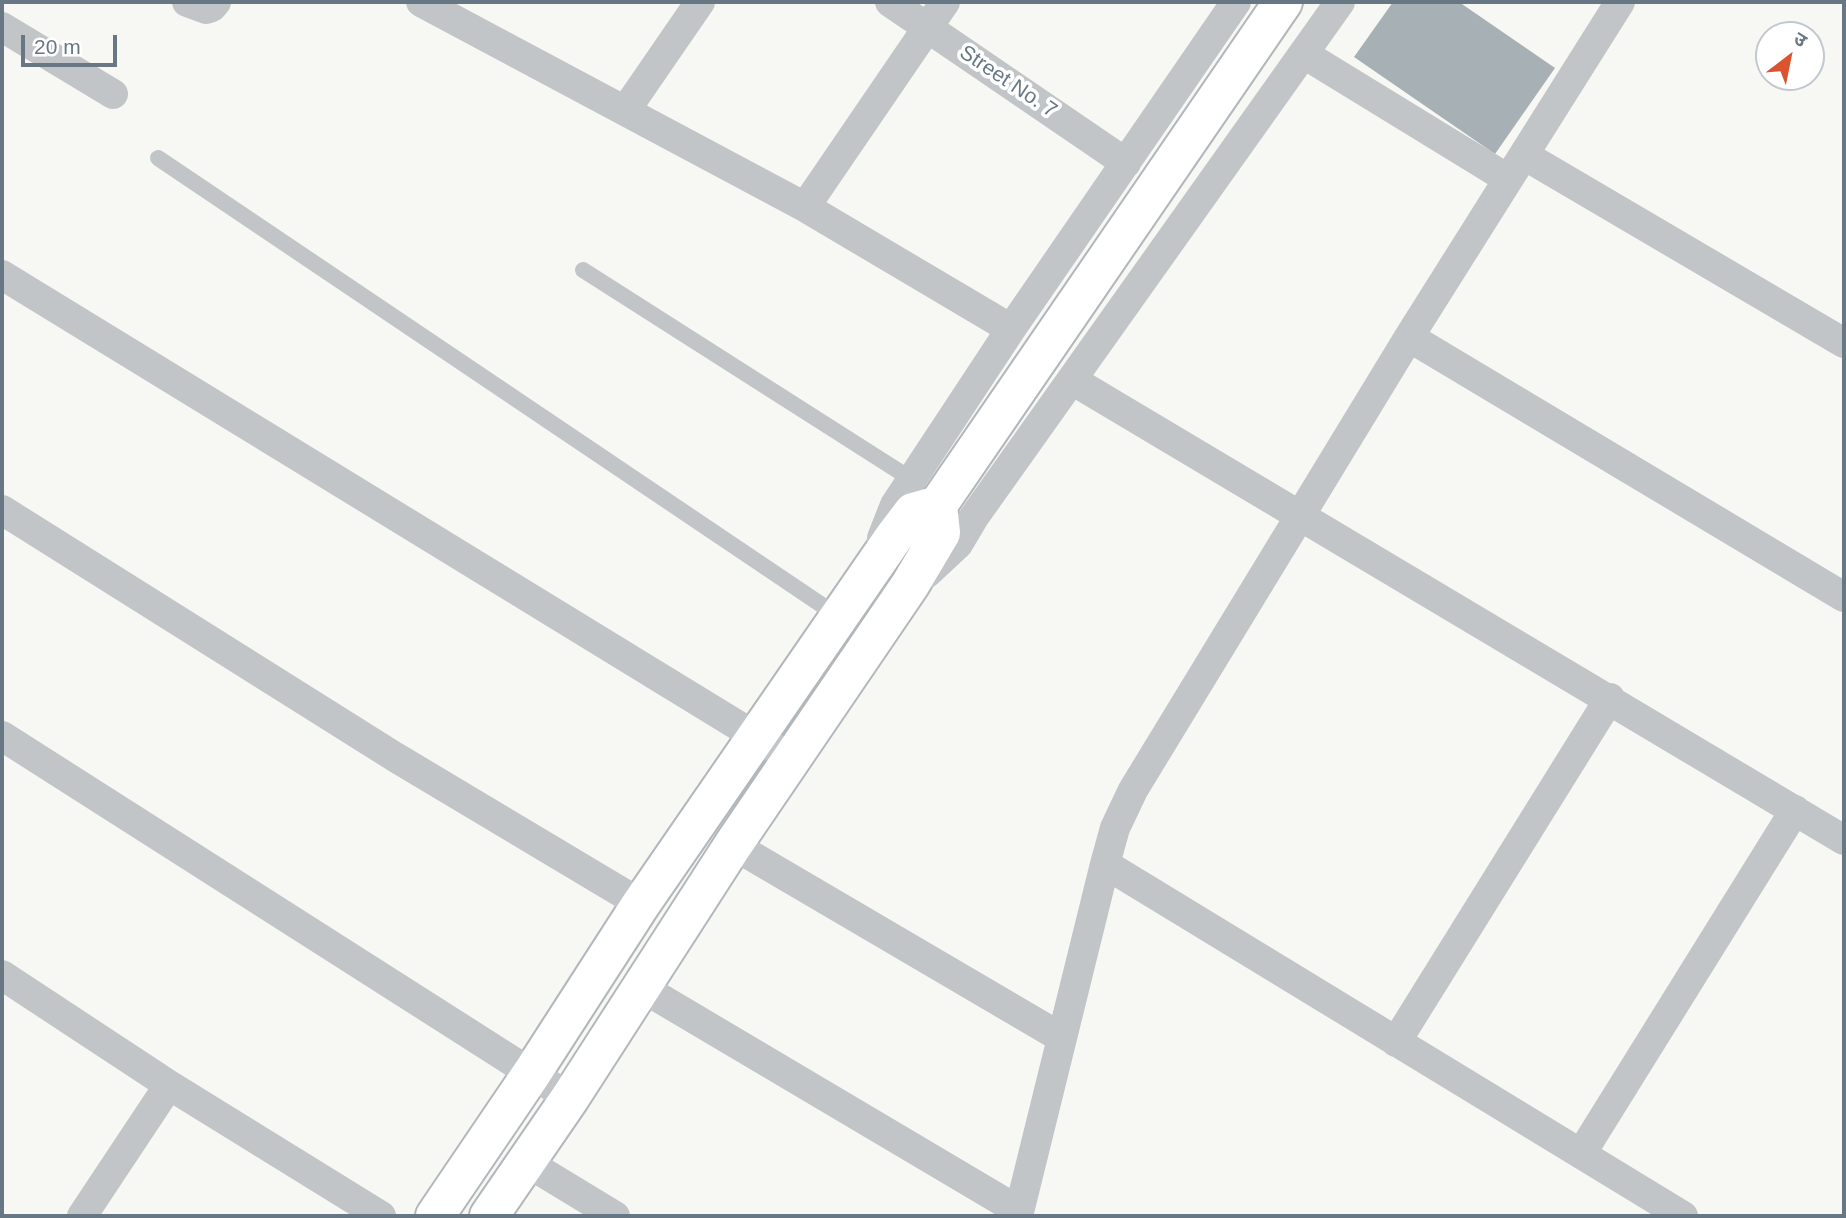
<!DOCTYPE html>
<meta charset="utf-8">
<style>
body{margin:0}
#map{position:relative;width:1846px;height:1218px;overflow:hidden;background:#f7f7f4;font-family:Arial,"Noto Sans Devanagari",sans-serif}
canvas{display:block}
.frame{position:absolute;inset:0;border:4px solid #677884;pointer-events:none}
.north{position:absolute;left:1755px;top:21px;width:70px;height:70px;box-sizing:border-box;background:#fff;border:2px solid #c2c9ce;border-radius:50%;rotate:32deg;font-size:19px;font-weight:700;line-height:28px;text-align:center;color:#677884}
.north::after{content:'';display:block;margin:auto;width:24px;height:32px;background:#dc542f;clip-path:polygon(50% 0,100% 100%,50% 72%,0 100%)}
.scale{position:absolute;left:21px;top:35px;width:96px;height:32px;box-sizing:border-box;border:4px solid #677884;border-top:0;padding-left:9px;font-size:21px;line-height:24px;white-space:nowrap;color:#677884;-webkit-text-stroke:5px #fff;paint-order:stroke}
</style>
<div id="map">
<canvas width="1846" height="1218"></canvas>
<div class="frame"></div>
<div class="north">उ</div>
<div class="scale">20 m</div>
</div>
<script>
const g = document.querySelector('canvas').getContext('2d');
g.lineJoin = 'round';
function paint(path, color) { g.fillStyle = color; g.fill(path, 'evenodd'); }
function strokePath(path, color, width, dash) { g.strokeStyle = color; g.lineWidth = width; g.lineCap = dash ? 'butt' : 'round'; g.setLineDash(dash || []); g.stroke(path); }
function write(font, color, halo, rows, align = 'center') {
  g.font = font + ' Arial,sans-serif'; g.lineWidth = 7; g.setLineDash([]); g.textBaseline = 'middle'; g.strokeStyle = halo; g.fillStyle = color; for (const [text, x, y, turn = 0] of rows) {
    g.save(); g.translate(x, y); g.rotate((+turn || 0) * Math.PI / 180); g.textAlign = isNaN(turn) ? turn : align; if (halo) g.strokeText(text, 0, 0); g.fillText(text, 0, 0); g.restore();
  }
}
paint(new Path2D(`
 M1393,2H1459L1555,68L1495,154L1354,57Z`), '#a7b0b5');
const primary = new Path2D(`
 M435,1216L532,1073L641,904L894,537L913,512L938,505
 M489,1216L570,1098L733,845L910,585L941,533L938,505L1283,2`);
strokePath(primary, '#b2b7bb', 42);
strokePath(new Path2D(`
 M158,158L841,618
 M583,270L911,479`), '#c1c5c8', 16);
strokePath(new Path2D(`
 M187,2L206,9L212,7L216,2
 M421,2L805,207L1011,329
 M890,2L1126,163
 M2,27L113,94
 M1304,54L1508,179
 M625,111L700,2
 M1524,155L1844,343
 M805,207L945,2
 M2,275L791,758
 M1409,337L1844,597
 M1072,380L1844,840
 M2,510L395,757L641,904
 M882,538L895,505L1011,329L1236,2
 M927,573L958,544L974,517L1340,2
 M2,736L570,1098
 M733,845L1062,1038
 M1105,864L1683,1216
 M2,975L169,1085L381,1216
 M641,987L1019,1211
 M1396,1042L1610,698
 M1581,1154L1795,810
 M526,1162L615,1216
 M82,1216L169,1085
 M1018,1216L1105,864L1115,828L1133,790L1409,337L1620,2`), '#c1c5c8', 30);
strokePath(primary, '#fff', 38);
write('21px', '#677884', '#fff', [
 ["Street No. 7",1008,82,34]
]);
</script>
